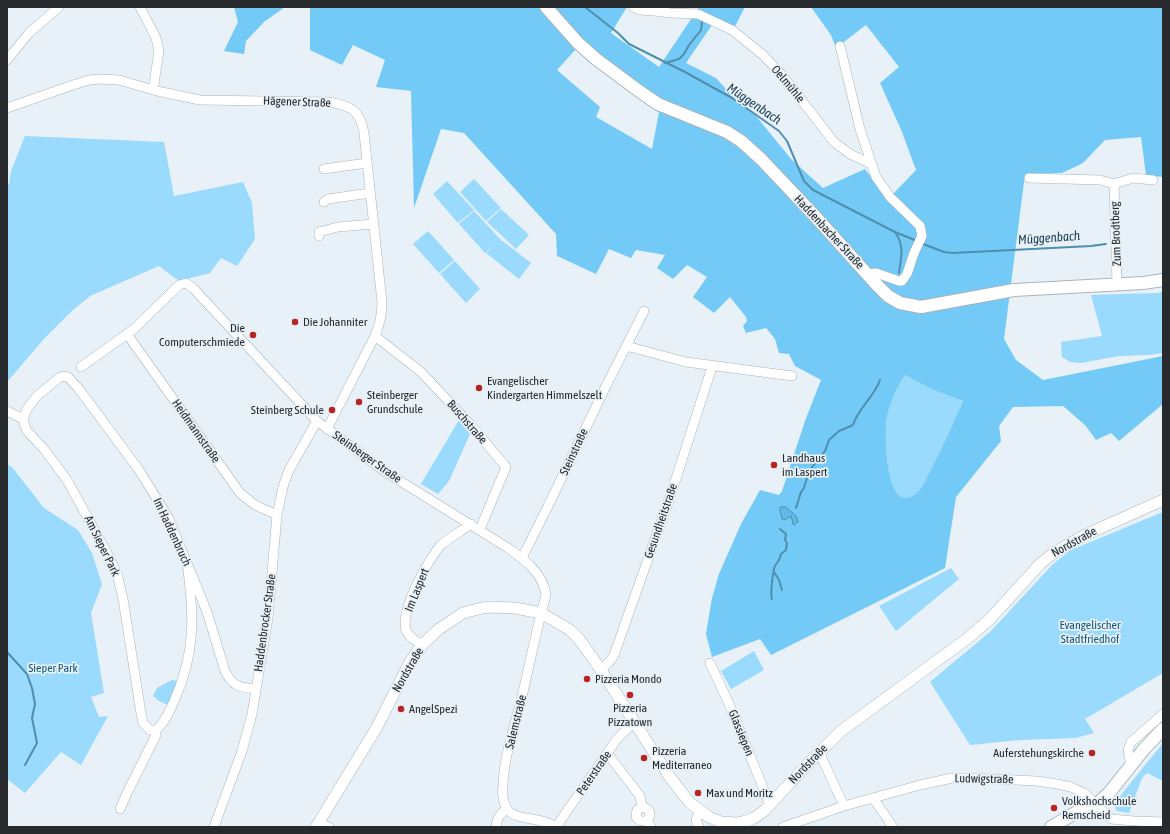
<!DOCTYPE html>
<meta charset="utf-8">
<style>
body{margin:0}
#map{position:relative;width:1170px;height:834px;overflow:hidden;background:#e8f1f7;font-family:"Asap Condensed",sans-serif}
canvas{display:block}
.frame{position:absolute;inset:0;border:8px solid #262a2c;pointer-events:none}
</style>
<div id="map">
<canvas width="1170" height="834"></canvas>
<div class="frame"></div>
</div>
<script>
const g = document.querySelector('canvas').getContext('2d');
g.lineJoin = 'round';
function paint(path, color) { g.fillStyle = color; g.fill(path, 'evenodd'); }
function strokePath(path, color, width, dash) { g.strokeStyle = color; g.lineWidth = width; g.lineCap = dash ? 'butt' : 'round'; g.setLineDash(dash || []); g.stroke(path); }
function write(font, color, halo, rows, align = 'center') {
  g.font = font + ' "Asap Condensed",sans-serif'; g.lineWidth = 3.5; g.setLineDash([]); g.textBaseline = 'middle'; g.strokeStyle = halo; g.fillStyle = color; for (const [text, x, y, turn = 0] of rows) {
    g.save(); g.translate(x, y); g.rotate((+turn || 0) * Math.PI / 180); g.textAlign = isNaN(turn) ? turn : align; if (halo) g.strokeText(text, 0, 0); g.fillText(text, 0, 0); g.restore();
  }
}
paint(new Path2D(`
 M25,136L164,142L174,196L243,182L252,203L255,239L237,266L221,258L210,273L179,281L159,266L90,296L73,310L43,340L7,382V185L9,184L11,171Z
 M474,179L501,208L486,221L460,192Z
 M447,181L474,210L458,223L433,194Z
 M501,209L529,235L516,249L487,222Z
 M474,211L500,239L531,263L519,279L486,253L498,241L485,253L459,224Z
 M428,231L454,260L439,273L413,244Z
 M455,261L480,289L466,303L440,274Z
 M1163,291V353L1149,355L1119,356L1081,363L1070,362L1062,357L1061,342L1102,336L1091,295L1158,293Z
 M905,375L931,389L963,401C952,425 942,449 929,473C925,480 922,490 914,495C885,516 884,430 887,417C890,403 897,387 905,375Z
 M459,420L470,434L449,481L438,494L421,484Z
 M7,464L12,467L44,508L78,530L92,553L102,584L91,613L104,693L91,697L99,717L108,716L81,765L61,752L25,793L7,779Z
 M1163,512V673L1085,719L1094,733L1076,738L1020,740L970,745L930,682L991,631L1053,564L1071,550Z
 M951,568L959,579L896,631L879,606Z
 M754,651L764,670L731,689L721,671Z
 M172,680L178,681L168,705L159,701L153,696L157,688Z
 M1163,743V781L1147,773L1142,778L1129,813L1117,811L1115,808L1118,803L1116,801Z`), '#9adafd');
paint(new Path2D(`
 M234,7H285L264,22L246,41L244,54L224,51L238,22Z
 M310,7H627L611,33L659,67L699,7H745L731,34L712,25L686,63L716,78L735,99L756,116L792,160L823,188L865,169L885,196L894,193L916,170L902,132L880,83L899,67L866,25L836,48L831,35L811,7H1163V177L1146,175L1141,137L1105,140L1083,163L1062,173L1025,174L1004,339L1016,360L1043,380L1163,356V404L1119,441L1111,433L1096,440L1085,425L1063,406L1013,407L999,426L1001,441L956,497L945,568L771,655L760,639L712,657L706,634L712,598L719,574L741,524L760,490L779,495L782,491L805,421L821,380L795,366L789,354L779,353L775,339L766,328L746,333L743,326L747,321L746,317L730,297L714,313L693,297L707,277L687,265L673,279L657,268L665,255L636,250L631,258L609,249L596,274L557,256L556,234L464,133L441,129L414,208L411,91L376,87L385,60L353,45L342,65L310,50ZM576,49L618,83L659,112L652,149L596,117L600,107L557,70ZM905,375L931,389L963,401C952,425 942,449 929,473C925,480 922,490 914,495C885,515 884,430 887,417C890,403 897,387 905,375Z`), '#73caf7');
const water = new Path2D(`
 M781,507H786L796,516L798,522L794,525L793,524L791,516L784,520L782,519L780,510Z`);
paint(water, '#62b9e4');
strokePath(water, '#508ead', 1);
strokePath(new Path2D(`
 M585,7L618,33L629,44L685,72L732,98L779,131L787,141L804,181L813,190L895,232L917,241
 M665,63L679,59L684,54L689,45L701,30L702,22
 M895,232C905,246 901,257 899,273
 M923,244L944,252L953,253L1091,246L1106,244
 M796,508L801,492L804,488L809,471L825,451L829,440L839,431L853,425C858,408 875,396 880,380
 M774,572L779,580L782,590
 M772,599C770,594 773,570 775,566C778,561 780,560 781,554L786,550L787,543L785,540L786,534L780,529
 M7,652L27,674L32,688L35,704L32,718L37,743L25,765`), '#508ead', 2);
const minor = new Path2D(`
 M140,7L156,38L159,51L153,90
 M633,7L639,10L655,11L671,13L698,14L732,30L763,55L782,75L834,142L850,154L871,164
 M840,46L860,129L876,177L890,197L920,226L922,236L914,253L907,274L902,281H899L876,273L868,274
 M7,60L29,33L59,7
 M7,108L70,86L89,80L100,79L119,80L157,91L200,100L329,102C351,106 360,110 364,133L382,302C382,314 380,324 375,336L327,429
 M324,169L367,163
 M1029,178L1100,180L1114,184L1117,284
 M1114,184L1133,178L1153,180
 M324,202L328,199L370,193
 M319,236V232L338,227L373,224
 M375,336L421,372L469,423L506,467L480,529
 M626,346L686,362L792,376
 M81,367L127,334
 M7,411L23,419
 M277,515L255,505L240,493L127,334L134,329L179,285L186,283L193,288L317,421L384,471L508,548C525,560 543,573 546,595C536,631 529,668 520,705C513,731 504,758 503,785C502,793 503,802 507,809C517,822 542,816 555,827
 M522,558L551,500L605,388L644,311
 M187,563C194,614 196,651 175,699C170,711 165,722 156,730H150L143,723L141,713L123,599L117,574L106,551L67,480L44,449L27,431L24,423L23,419L27,409L37,396L59,378L63,376L68,377L79,389L139,470L168,517L207,612L225,671C233,687 239,687 256,689
 M422,645C418,642 411,638 408,634C395,617 429,558 441,545C450,537 462,531 471,524
 M710,663L730,706L770,805
 M601,670L610,661L614,655L670,497L712,367
 M819,752L844,806
 M607,753L640,796L642,807C647,808 650,811 650,816L647,821L651,827
 M1131,766L1128,750L1131,742L1163,714
 M873,798L893,827
 M642,807L637,810L636,817L640,821H647
 M120,809L128,791L156,735V730
 M319,823L329,827
 M214,827L242,751L252,714L268,618L277,515L283,487L289,470L317,421
 M496,827C497,817 500,814 507,809
 M556,827L617,739L635,721
 M699,827L696,820L700,811
 M783,827L844,806L920,785L952,778H971L1037,781L1057,784L1071,787L1084,793L1111,819L1134,821L1163,822`);
const tertiary = new Path2D(`
 M316,827L377,727L410,662L422,645L439,629L463,613L482,608L491,607L515,608L541,613L570,630L579,639L601,670L669,776L690,803L709,817L721,822L737,823L746,821L754,818L764,811L805,767L841,731L968,638L990,619L1041,563L1055,552L1085,535L1163,500`);
const secondary = new Path2D(`
 M546,7L578,43L596,59L639,91L658,104L727,132L741,141L761,159L813,214L876,284L888,296L900,303L921,307L1014,290L1143,283L1163,280
 M1051,827L1077,812L1096,805L1109,793L1144,749L1163,729`);
strokePath(minor, '#aab4b9', 10);
strokePath(tertiary, '#aab4b9', 12);
strokePath(secondary, '#aab4b9', 14);
strokePath(minor, '#fff', 9);
strokePath(tertiary, '#fff', 11);
strokePath(secondary, '#fff', 12);
for (const [x, y, r, color] of [
 [295,322,4,"#b52524"],
 [253,335,4,"#b52524"],
 [479,388,4,"#b52524"],
 [359,402,4,"#b52524"],
 [332,410,4,"#b52524"],
 [774,465,4,"#b52524"],
 [587,679,4,"#b52524"],
 [630,695,4,"#b52524"],
 [401,709,4,"#b52524"],
 [1092,753,4,"#b52524"],
 [644,758,4,"#b52524"],
 [698,793,4,"#b52524"],
 [1054,808,4,"#b52524"]
]) { const dot = new Path2D(); dot.arc(x, y, r, 0, 2 * Math.PI); g.fillStyle = color; g.fill(dot); strokePath(dot, '#e8f1f7', 1.5); }
write('12px', '#262a2c', '#e8f1f7', [
 ["Oelmühle",788,84,50],
 ["Hägener Straße",297,102,2],
 ["Haddenbacher Straße",829,232,47],
 ["Zum Brodtberg",1116,234,-92],
 ["Buschstraße",467,422,49],
 ["Heidmannstraße",196,431,55],
 ["Steinstraße",574,452,-65],
 ["Steinberger Straße",367,457,35],
 ["Gesundheitstraße",661,521,-71],
 ["Im Haddenbruch",172,532,65],
 ["Nordstraße",1074,542,-29],
 ["Am Sieper Park",102,546,64],
 ["Im Laspert",417,590,-68],
 ["Haddenbrocker Straße",265,623,-82],
 ["Nordstraße",408,670,-60],
 ["Salemstraße",516,722,-76],
 ["Glassiepen",741,733,68],
 ["Nordstraße",808,764,-46],
 ["Peterstraße",594,773,-55],
 ["Ludwigstraße",984,779,1]
]);
write('12px', '#262a2c', '#e8f1f7', [
 ["Die Johanniter",303,322],
 ["Die",245,328,"right"],
 ["Computerschmiede",245,342,"right"],
 ["Evangelischer",487,381],
 ["Kindergarten Himmelszelt",487,395],
 ["Steinberger",367,395],
 ["Grundschule",367,409],
 ["Steinberg Schule",324,410,"right"],
 ["Landhaus",782,458],
 ["im Laspert",782,472],
 ["Pizzeria Mondo",595,679],
 ["Pizzeria",630,708,"center"],
 ["Pizzatown",630,722,"center"],
 ["AngelSpezi",409,709],
 ["Pizzeria",652,751],
 ["Mediterraneo",652,765],
 ["Auferstehungskirche",1084,753,"right"],
 ["Max und Moritz",706,793],
 ["Volkshochschule",1062,801],
 ["Remscheid",1062,815]
], 'left');
write('12px', '#125775', '#e8f1f7', [
 ["Evangelischer",1090,625],
 ["Stadtfriedhof",1090,639],
 ["Sieper Park",53,668]
]);
write('italic 13px', '#173e50', '#e8f1f7', [
 ["Müggenbach",754,104,34],
 ["Müggenbach",1049,238,-4]
]);
</script>
